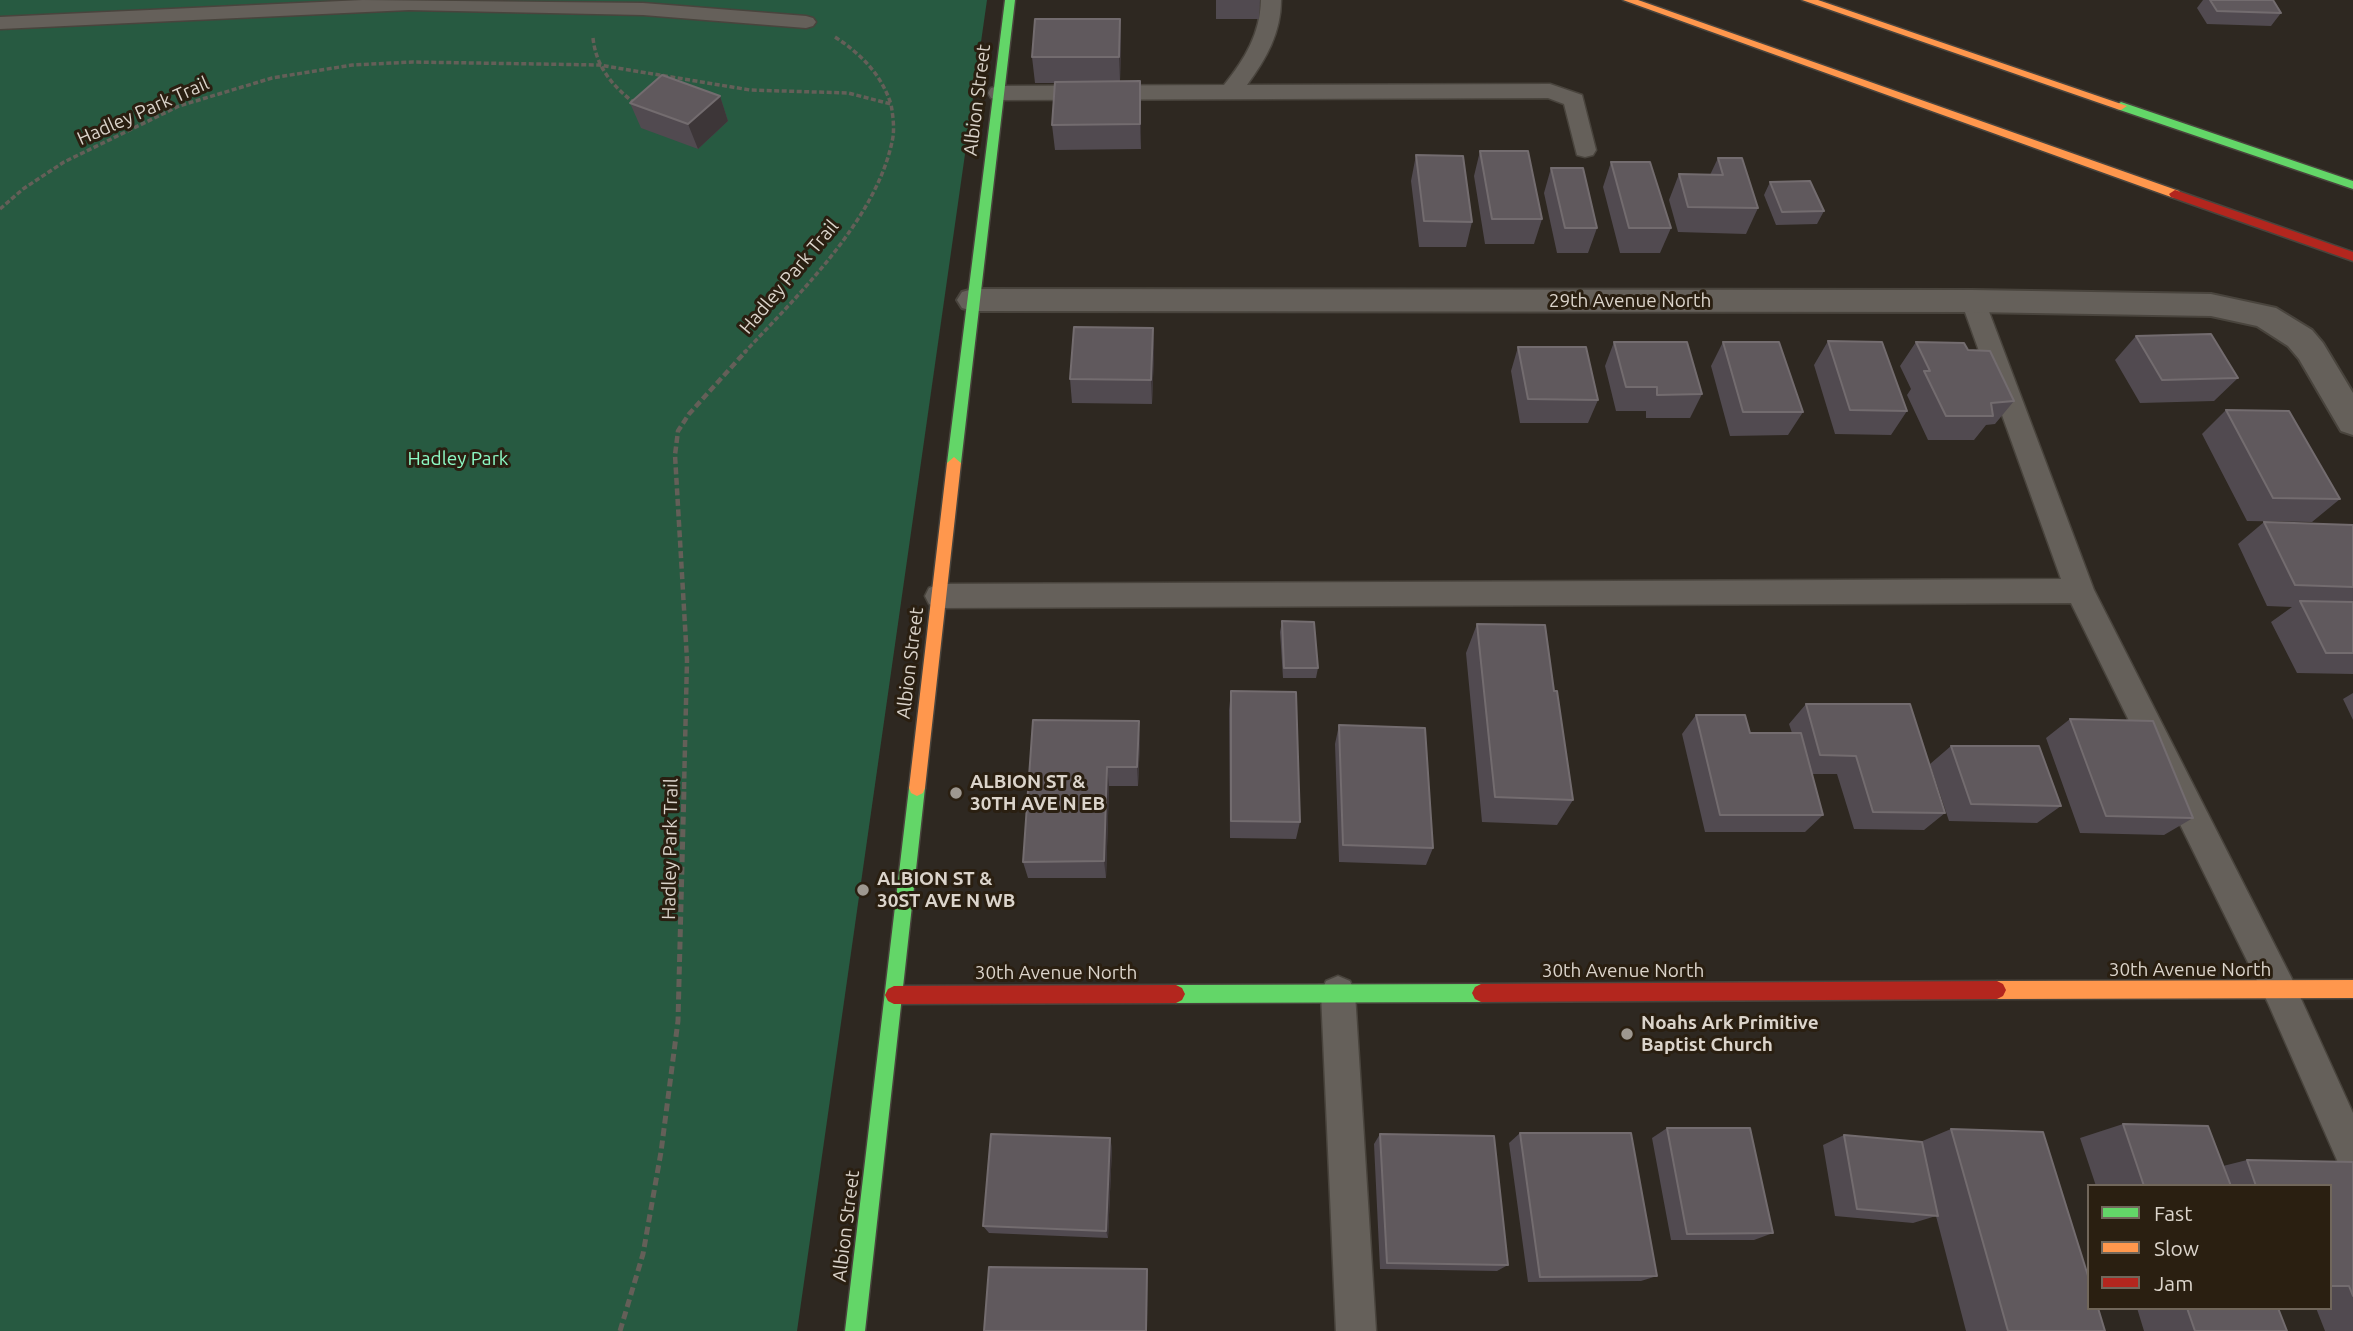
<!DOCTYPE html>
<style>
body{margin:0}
#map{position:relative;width:2353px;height:1331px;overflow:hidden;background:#2e2821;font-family:Ubuntu,sans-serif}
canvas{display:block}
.legend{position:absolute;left:2087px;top:1184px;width:245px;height:126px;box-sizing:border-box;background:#2a1f11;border:2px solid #71675b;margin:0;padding:9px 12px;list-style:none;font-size:21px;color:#dbd4cb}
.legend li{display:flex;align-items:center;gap:14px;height:35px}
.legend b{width:35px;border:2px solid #71675b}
</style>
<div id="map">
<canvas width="2353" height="1331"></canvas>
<ul class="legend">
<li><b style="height:9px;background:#63d668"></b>Fast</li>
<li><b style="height:9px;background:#ff974d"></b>Slow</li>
<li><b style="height:9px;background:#b3261e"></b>Jam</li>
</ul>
</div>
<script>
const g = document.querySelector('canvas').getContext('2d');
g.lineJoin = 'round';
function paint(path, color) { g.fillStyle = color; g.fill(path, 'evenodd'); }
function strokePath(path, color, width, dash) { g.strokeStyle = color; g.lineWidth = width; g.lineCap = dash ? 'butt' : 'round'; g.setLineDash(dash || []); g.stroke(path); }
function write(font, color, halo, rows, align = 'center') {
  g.font = font + ' Ubuntu,sans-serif'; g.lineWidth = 6; g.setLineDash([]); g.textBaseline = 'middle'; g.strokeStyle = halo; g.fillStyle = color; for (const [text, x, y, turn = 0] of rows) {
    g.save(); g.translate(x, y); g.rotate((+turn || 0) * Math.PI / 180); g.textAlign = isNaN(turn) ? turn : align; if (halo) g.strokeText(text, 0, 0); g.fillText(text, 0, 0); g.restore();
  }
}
paint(new Path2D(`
 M0,0H987L797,1331H0Z`), '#275a41');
const lane = new Path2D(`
 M363,0L643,3L806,16L813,18L816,22L813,26L806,28L643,15L409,10L0,29V17Z
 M1261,0H1281C1281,33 1266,59 1247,85L1550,84L1582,95L1596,150L1593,155L1585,157L1577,155L1564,104L1548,98L999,100L991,98L988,93L991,88L999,86L1224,85C1245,59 1260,34 1261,0Z
 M1973,292L1982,295L1985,301L2094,590L2292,979L2353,1113V1172L2340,1167L2268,1003L2071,603L939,608L929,604L925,596L929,588L939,584L2061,579L1961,301L1964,295Z
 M1338,976L1350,981L1355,993L1376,1331H1336L1321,993L1326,981Z`);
const street = new Path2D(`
 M973,289L1973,290L2211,294L2276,308L2312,330L2323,343L2353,393V435L2341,431L2299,359L2288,346L2257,326L2211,316L1973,312L973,311L962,308L957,300L962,292Z`);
const fast = new Path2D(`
 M1005,0H1015L961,463L954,469L947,463Z
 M2121,102L2353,181V189L2117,109L2115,106Z
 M917,780L923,783L925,788L865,1331H845L909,788L911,783Z
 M1481,984L1487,987L1490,993L1487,999L1481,1002L1176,1003L1170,1000L1167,994L1170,988L1176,985Z`);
const slow = new Path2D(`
 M1623,0H1638L2179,191L2181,194L2175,198L2171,197Z
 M1802,0H1818L2127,106L2121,110L2117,109Z
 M954,457L961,463L925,788L923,793L917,796L911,793L909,788L947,463Z
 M2353,980V998L1997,999L1991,996L1988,990L1991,984L1997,981Z`);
const jam = new Path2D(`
 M2175,190L2353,252V261L2171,197L2169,194Z
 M1997,981L2003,984L2006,990L2003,996L1997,999L1481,1002L1475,999L1472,993L1475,987L1481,984Z
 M1176,985L1182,988L1185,994L1182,1000L1176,1003L894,1004L888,1001L885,995L888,989L894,986Z`);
strokePath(lane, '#49443d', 3);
strokePath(street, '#49443d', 4);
strokePath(fast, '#49443d', 3);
strokePath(slow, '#49443d', 3);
strokePath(jam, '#49443d', 3);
strokePath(new Path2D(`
 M835,37C861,54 881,74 891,104
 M593,38C596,67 613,87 636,104
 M0,209L23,189L64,162L179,106L272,78L352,65L413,62L599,65L750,90L848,93L891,104C893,116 895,130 892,142C875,221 798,295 744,353`), '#645f58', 3.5, [5, 2.5]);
strokePath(new Path2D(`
 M684,789L687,660L675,455L678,431L689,414L746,351`), '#645f58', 4.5, [7, 3.5]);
strokePath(new Path2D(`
 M620,1331L643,1254L661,1152L678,1021L684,788`), '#645f58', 5, [8, 4.5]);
paint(lane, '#65605a');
paint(street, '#65605a');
paint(fast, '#63d668');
paint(slow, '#ff974d');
paint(jam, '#b3261e');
paint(new Path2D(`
 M1216,0H1260L1259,19H1216Z
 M2203,0H2273L2281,13L2271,26L2207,24L2197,8Z
 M1120,19L1121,44L1120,81H1140L1141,149L1055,150L1052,125L1055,83H1035L1032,57Z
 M720,96L728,121L698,149L641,128L630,103Z
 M1480,151L1542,219L1534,244H1485L1474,176Z
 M1416,155L1472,222L1466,247H1419L1411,181Z
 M1718,158L1758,208L1746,234L1678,232L1669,200L1679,174L1710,175Z
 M1611,162L1671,228L1660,253H1620L1603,187Z
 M1551,168L1597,228L1588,253H1557L1544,193Z
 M1770,182L1824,211L1817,224L1776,225L1764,195Z
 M1153,328L1154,352L1152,404L1072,403L1070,379Z
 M2136,336L2238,378L2214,401L2140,403L2115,360Z
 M1828,341L1907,411L1891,435L1835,434L1814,365Z
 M1614,342L1702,394L1690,418H1646V411H1616L1605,366Z
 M1723,342L1803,412L1788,435L1730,436L1711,366Z
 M1916,342L1968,350L2014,401L1995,424L1986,425L1974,440H1928L1907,395L1911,389L1900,366Z
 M1518,347L1598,400L1588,423H1520L1511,371Z
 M2226,410L2340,499L2312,522L2247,521L2202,434Z
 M2264,522L2353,525V674L2297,673L2271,622L2292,607L2267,606L2238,544Z
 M1282,621L1318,668L1316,678H1283L1280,632Z
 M1477,624L1554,691L1573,800L1557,825L1482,822L1466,653Z
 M1231,691L1300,822L1296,839L1230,838L1229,710Z
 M2353,693V720L2343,699Z
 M1806,704L1945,813L1924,830L1854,829L1837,774H1812L1823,815L1805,832H1705L1682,734L1696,715L1750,733H1792L1789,724Z
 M2070,719L2193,818L2164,835L2080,833L2046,738Z
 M1033,720L1140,740L1138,786H1109L1106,878H1028L1023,862Z
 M1339,725L1433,848L1426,865L1339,862L1335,744Z
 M1951,746L2061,806L2037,823L1949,821L1930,764Z
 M2123,1124L2223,1166L2247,1160L2353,1162V1331H2325L2316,1308H2330V1186H2096L2080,1138Z
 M1667,1128L1773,1233L1754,1240H1671L1652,1138Z
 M1951,1129L2105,1331H1966L1936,1216L1913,1223L1835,1216L1823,1145L1844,1135L1920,1142Z
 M1520,1133L1657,1276L1641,1281L1528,1282L1509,1143Z
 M1380,1134L1508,1265L1497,1271L1380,1269L1374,1144Z
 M1112,1147L1108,1238L989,1233L983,1226Z
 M2137,1308H2278L2287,1331H2144Z`), '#514a50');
paint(new Path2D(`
 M1120,19L1121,44L1120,82L1119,57Z
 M1140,81L1141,106V149L1140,124Z
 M720,96L728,121L698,149L688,124Z
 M1153,328L1154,352L1152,404L1151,380Z
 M1139,721L1140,740L1138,786L1137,767Z
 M1107,767L1109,786L1106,878L1104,861Z
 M1110,1138L1112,1147L1108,1238L1106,1231Z
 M1147,1269L1148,1275L1147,1331H1146Z`), '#3d3638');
const building = new Path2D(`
 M2210,0H2273L2281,13L2217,11Z
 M1035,19H1120L1119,57H1032Z
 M662,75L720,96L688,124L630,103Z
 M1140,81V124L1052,125L1055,82Z
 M1480,151H1528L1542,219H1492Z
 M1416,155L1463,156L1472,222L1424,221Z
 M1718,158H1742L1758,208L1688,207L1679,174L1723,175Z
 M1611,162H1650L1671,228H1629Z
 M1551,168H1583L1597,228H1565Z
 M1810,181L1824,211L1782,212L1770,182Z
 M1074,327L1153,328L1151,380L1070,379Z
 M2211,334L2238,378L2162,380L2136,336Z
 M1828,341L1882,342L1907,411L1850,410Z
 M1614,342H1687L1702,394L1657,395V387H1626Z
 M1723,342H1779L1803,412H1743Z
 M1916,342L1964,343L1968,350L1990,351L2014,401L1991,403L1993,416H1946L1924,371H1930Z
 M1518,347H1586L1598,400L1528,399Z
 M2226,410L2289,411L2340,499L2273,498Z
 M2264,522L2353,525V587L2295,585Z
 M2300,601L2353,602V653H2326Z
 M1282,621L1314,622L1318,668H1284Z
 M1477,624L1545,625L1554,691H1557L1573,800L1495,797Z
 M1231,691L1296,692L1300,822L1231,821Z
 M1806,704H1910L1945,813L1873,812L1856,756L1820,755Z
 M1696,715H1745L1750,733H1801L1823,815H1720Z
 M2070,719L2153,721L2193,818L2106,816Z
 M1033,720L1139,721L1137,767H1107L1104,861L1023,862Z
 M1339,725L1425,728L1433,848L1343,845Z
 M1951,746H2039L2061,806L1971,804Z
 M2123,1124L2208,1126L2231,1186H2144Z
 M1667,1128H1750L1773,1233L1687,1234Z
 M1951,1129L2043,1132L2089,1279V1308H2098L2105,1331H2008Z
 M1520,1133H1631L1657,1276L1540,1277Z
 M991,1134L1110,1138L1106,1231L983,1226Z
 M1380,1134L1494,1136L1508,1265L1387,1263Z
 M1844,1135L1922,1142L1938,1216L1857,1209Z
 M2247,1160L2353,1162V1296L2349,1286H2330V1186H2256Z
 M989,1267L1147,1269L1146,1331H984Z
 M2187,1308H2278L2287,1331H2195Z`);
paint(building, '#60595d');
strokePath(building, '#736c6f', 2);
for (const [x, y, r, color] of [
 [956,793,7,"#9e9890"],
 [863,890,7,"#9e9890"],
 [1627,1034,7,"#9e9890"]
]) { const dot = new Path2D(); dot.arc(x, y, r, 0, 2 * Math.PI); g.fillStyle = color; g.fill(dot); strokePath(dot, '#2a1f11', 2.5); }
write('19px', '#dbd4cb', '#2a1f11', [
 ["Albion Street",977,100,-83],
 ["Hadley Park Trail",143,111,-24],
 ["Hadley Park Trail",789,277,-50],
 ["29th Avenue North",1630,301],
 ["Albion Street",910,663,-83],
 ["Hadley Park Trail",670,849,-89],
 ["30th Avenue North",2190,970],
 ["30th Avenue North",1623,971],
 ["30th Avenue North",1056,973],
 ["Albion Street",846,1226,-83]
]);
write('19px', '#8dfac5', '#2a1f11', [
 ["Hadley Park",458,459]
]);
write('bold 19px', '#dbd4cb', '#2a1f11', [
 ["ALBION ST &",970,782],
 ["30TH AVE N EB",970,804],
 ["ALBION ST &",877,879],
 ["30ST AVE N WB",877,901],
 ["Noahs Ark Primitive",1641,1023],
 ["Baptist Church",1641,1045]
], 'left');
</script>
